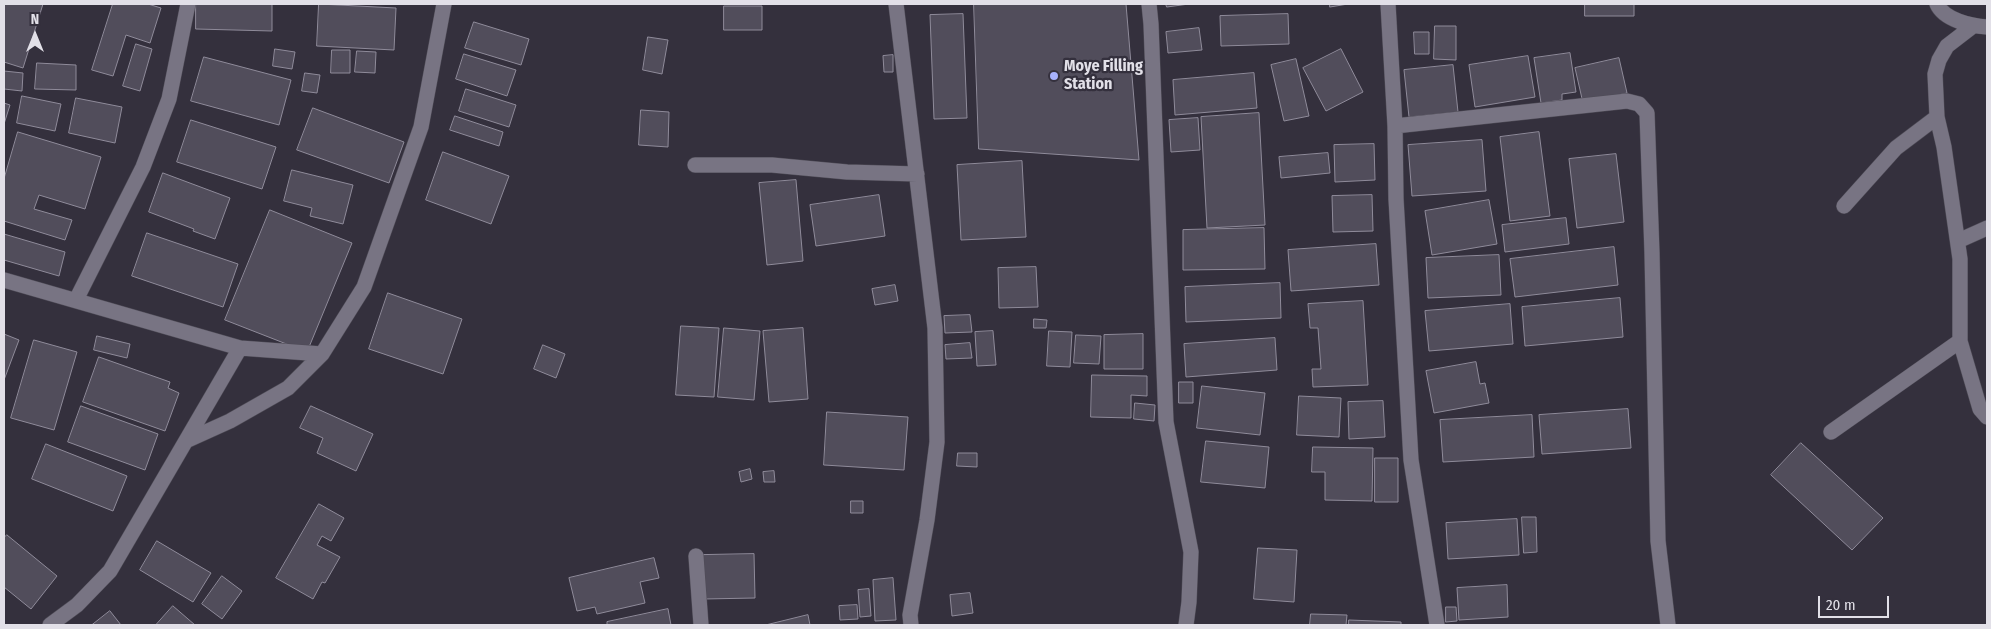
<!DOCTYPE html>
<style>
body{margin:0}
#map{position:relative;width:1991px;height:629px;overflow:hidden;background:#34303d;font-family:"Fira Sans Condensed",sans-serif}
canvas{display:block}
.frame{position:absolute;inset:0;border:5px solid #e2e0e8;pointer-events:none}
.north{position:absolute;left:10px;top:10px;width:50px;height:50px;-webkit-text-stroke:4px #34303d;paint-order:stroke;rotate:0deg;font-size:14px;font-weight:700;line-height:20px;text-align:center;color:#e2e0e8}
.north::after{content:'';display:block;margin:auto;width:18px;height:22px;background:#e2e0e8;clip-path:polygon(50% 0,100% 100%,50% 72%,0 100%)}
.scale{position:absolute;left:1818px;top:596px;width:71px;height:22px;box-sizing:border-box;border:2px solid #e2e0e8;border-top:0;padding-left:6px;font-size:15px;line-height:18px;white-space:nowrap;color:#e2e0e8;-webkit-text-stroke:4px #34303d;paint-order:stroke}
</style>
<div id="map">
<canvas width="1991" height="629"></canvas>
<div class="frame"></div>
<div class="north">N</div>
<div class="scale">20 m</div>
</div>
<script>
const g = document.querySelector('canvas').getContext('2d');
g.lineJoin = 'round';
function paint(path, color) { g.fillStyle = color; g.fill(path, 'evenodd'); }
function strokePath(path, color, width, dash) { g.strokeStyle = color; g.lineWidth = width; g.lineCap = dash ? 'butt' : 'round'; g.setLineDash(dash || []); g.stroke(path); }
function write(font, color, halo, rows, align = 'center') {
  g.font = font + ' "Fira Sans Condensed",sans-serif'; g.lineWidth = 4.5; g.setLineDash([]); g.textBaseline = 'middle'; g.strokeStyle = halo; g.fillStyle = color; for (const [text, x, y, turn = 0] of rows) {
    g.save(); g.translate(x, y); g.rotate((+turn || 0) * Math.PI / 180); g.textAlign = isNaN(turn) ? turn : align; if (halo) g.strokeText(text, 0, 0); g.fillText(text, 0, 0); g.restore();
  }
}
const building = new Path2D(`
 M4,4H43L23,68L4,62Z
 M113,4H148L161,8L150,43L126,35L113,76L92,70Z
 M196,4H272V31L196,29Z
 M319,4L396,8L394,50L317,46Z
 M974,4H1126L1139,160L979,149Z
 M1166,4H1189L1167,7Z
 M1330,4H1348L1330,7Z
 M1585,4H1634V16H1585Z
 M724,6H762V30H724Z
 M963,14L967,118L934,119L930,15Z
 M1288,14L1289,44L1221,46L1220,16Z
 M474,22L529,39L521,65L465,48Z
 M1435,26H1456V60L1434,59Z
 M1199,28L1202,50L1168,53L1166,32Z
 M1414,32H1429V54H1415Z
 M648,37L668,40L662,74L643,70Z
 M136,44L152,49L140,91L123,86Z
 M275,49L295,52L292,69L273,66Z
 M1341,49L1363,92L1326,111L1303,68Z
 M332,50H350V73H331Z
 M357,51L376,52L375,73L355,72Z
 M1570,53L1576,92L1562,94V100L1541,103L1534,58Z
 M464,54L516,70L507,96L456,79Z
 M893,55V72H884L883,56Z
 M1528,56L1535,97L1475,107L1469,65Z
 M204,57L291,80L279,125L191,101Z
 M1619,58L1627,93L1583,103L1575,68Z
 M1296,59L1309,116L1284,121L1271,65Z
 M37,63L76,65V90L35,89Z
 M1453,65L1458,112L1409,117L1404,70Z
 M4,71L23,73L22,91L4,89Z
 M305,73L320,75L317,93L302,91Z
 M1254,73L1257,108L1175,115L1173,80Z
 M466,89L516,105L509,127L459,111Z
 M22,96L61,104L55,131L17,123Z
 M76,98L122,107L115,143L69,133Z
 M4,103L10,105L4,124Z
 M313,108L404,142L389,183L297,150Z
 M641,110L669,112L668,147L639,145Z
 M1259,113L1265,225L1207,228L1201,117Z
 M455,116L503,132L499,146L450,130Z
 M1198,118L1200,150L1171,152L1169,120Z
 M191,120L276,147L262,189L177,162Z
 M18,132L101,157L85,209L39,195L34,209L72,220L65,240L4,221V179Z
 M1539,132L1550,216L1510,221L1500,137Z
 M1482,140L1486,191L1412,196L1408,145Z
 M1374,144L1375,180L1335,182L1334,145Z
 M443,152L509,176L491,224L426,200Z
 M1328,153L1330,173L1281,178L1279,157Z
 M1616,154L1624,222L1577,228L1569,159Z
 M1022,161L1026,237L961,240L957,165Z
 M292,170L353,185L343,224L310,216L312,208L284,201Z
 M163,173L230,198L215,239L193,231L194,229L149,212Z
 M796,180L803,261L767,265L759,183Z
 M879,195L885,236L816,246L810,205Z
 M1372,195L1373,231L1333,232L1332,196Z
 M1489,200L1497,244L1432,255L1425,211Z
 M270,210L352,243L307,352L225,320Z
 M1566,218L1569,244L1505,252L1502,225Z
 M1264,228L1265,269L1183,270V230Z
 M147,233L238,264L223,307L132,276Z
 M4,234L65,252L59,276L4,260Z
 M1376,244L1379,285L1291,291L1288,250Z
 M1614,247L1618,285L1515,297L1510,259Z
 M1499,255L1501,295L1428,298L1426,258Z
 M1036,267L1038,307L999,308L998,268Z
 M1280,283L1281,318L1186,322L1185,287Z
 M895,285L898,301L875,305L872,289Z
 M388,293L462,319L443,374L369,349Z
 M1620,298L1623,337L1525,346L1522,307Z
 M1363,301L1368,385L1313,387L1312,369H1321L1318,328H1310L1308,304Z
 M1510,304L1513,344L1429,351L1425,311Z
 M970,315L972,332L945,333L944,316Z
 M1034,319L1047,320L1046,328H1034Z
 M681,326L719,328L714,397L676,395Z
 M724,328L760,331L754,400L718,397Z
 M803,328L808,399L769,402L763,331Z
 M993,331L996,365L977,366L975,332Z
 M1049,331L1072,332L1070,367L1047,366Z
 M4,334L19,340L4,380Z
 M1143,334V369H1104V335Z
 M1076,335L1101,336L1099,364L1074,363Z
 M97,336L130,344L127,358L94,350Z
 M1275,338L1277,370L1186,377L1184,344Z
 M34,340L77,352L54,430L11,418Z
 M970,343L972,358L946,359L945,345Z
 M543,345L565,354L556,378L534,369Z
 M99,357L170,382L168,388L179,393L165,431L83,402Z
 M1476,362L1480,384L1485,383L1489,403L1434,413L1426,371Z
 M1092,375L1147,376V396L1131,395V418L1091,417Z
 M1179,382H1193V403H1179Z
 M1202,386L1265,393L1260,435L1197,428Z
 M1299,396L1341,398L1339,437L1297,435Z
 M1383,401L1385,437L1349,439L1348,402Z
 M1135,403L1155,405L1154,421L1134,419Z
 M81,406L158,434L145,470L68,442Z
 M311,406L373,434L356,471L317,453L323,438L300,428Z
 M1628,409L1631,448L1542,454L1539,415Z
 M827,412L908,417L904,470L824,465Z
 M1532,415L1534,457L1443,462L1440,420Z
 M1206,441L1269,447L1265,488L1201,482Z
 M1801,443L1883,518L1852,550L1771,475Z
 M46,444L127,476L113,511L32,479Z
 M1313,447L1373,448L1372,501L1325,500V472H1312Z
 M958,453H977V467L957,466Z
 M1375,458H1398V502H1375Z
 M750,469L752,479L741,482L739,472Z
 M774,471L775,482H764L763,472Z
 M851,501H863V513H851Z
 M319,504L344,518L331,541L322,536L317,545L340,557L325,583L322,582L313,599L276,578Z
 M1522,517H1536L1537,552L1524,553Z
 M1517,519L1519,555L1448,559L1446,523Z
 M7,535L57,576L31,609L4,587V538Z
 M157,541L211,573L193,602L140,570Z
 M1258,548L1297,550L1294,602L1254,599Z
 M754,554L755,598L704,599L703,555Z
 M654,558L659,578L640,582L645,603L597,614L595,607L577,611L569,578Z
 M222,576L242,591L222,619L202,604Z
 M893,578L896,620L875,621L873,580Z
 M1507,585L1508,617L1459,620L1457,588Z
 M869,589L871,616L860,617L858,590Z
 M970,593L973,613L952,616L950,595Z
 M857,605L858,619L840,620L839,606Z
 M173,606L195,625H156Z
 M1446,607H1456L1457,621L1446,622Z
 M668,609L671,625H607V622Z
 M110,611L121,625H92Z
 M1311,614L1347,615L1346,625H1310Z
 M808,615L810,625H766Z
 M1349,620L1401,622V625H1349Z`);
paint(building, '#514d5b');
strokePath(building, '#8f8b9a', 1);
const minor = new Path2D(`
 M896,4L935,328L937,442L927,520L910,615L911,625
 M1149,4L1151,24L1166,422L1191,552L1189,602L1186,625
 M1388,4L1395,126L1396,199L1411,460L1437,625
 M1937,4C1944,20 1971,26 1987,27
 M1973,26L1947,46L1939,60L1935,74L1937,117L1944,147L1960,259V341L1980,409L1987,417
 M1395,126L1627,101L1639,104L1647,113L1652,253L1658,541L1668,625
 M695,165H772L847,172L917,174
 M1844,206L1896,148L1937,117
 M1958,241L1987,228
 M4,280L240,348L322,354
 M76,300L143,167L169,99L188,4
 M1831,432L1960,341
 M188,440L230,421L288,388L322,354L364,287L421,127L444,4
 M696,556L701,625
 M50,625L77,605L110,571L240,348`);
strokePath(minor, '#4f4c57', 16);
strokePath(minor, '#787483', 15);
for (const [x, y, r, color] of [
 [1054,76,5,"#a7b1fc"]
]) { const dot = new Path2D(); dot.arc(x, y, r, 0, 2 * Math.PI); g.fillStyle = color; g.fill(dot); strokePath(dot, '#34303d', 2); }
write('bold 16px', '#e2e0e8', '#34303d', [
 ["Moye Filling",1064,67],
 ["Station",1064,85]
], 'left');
</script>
